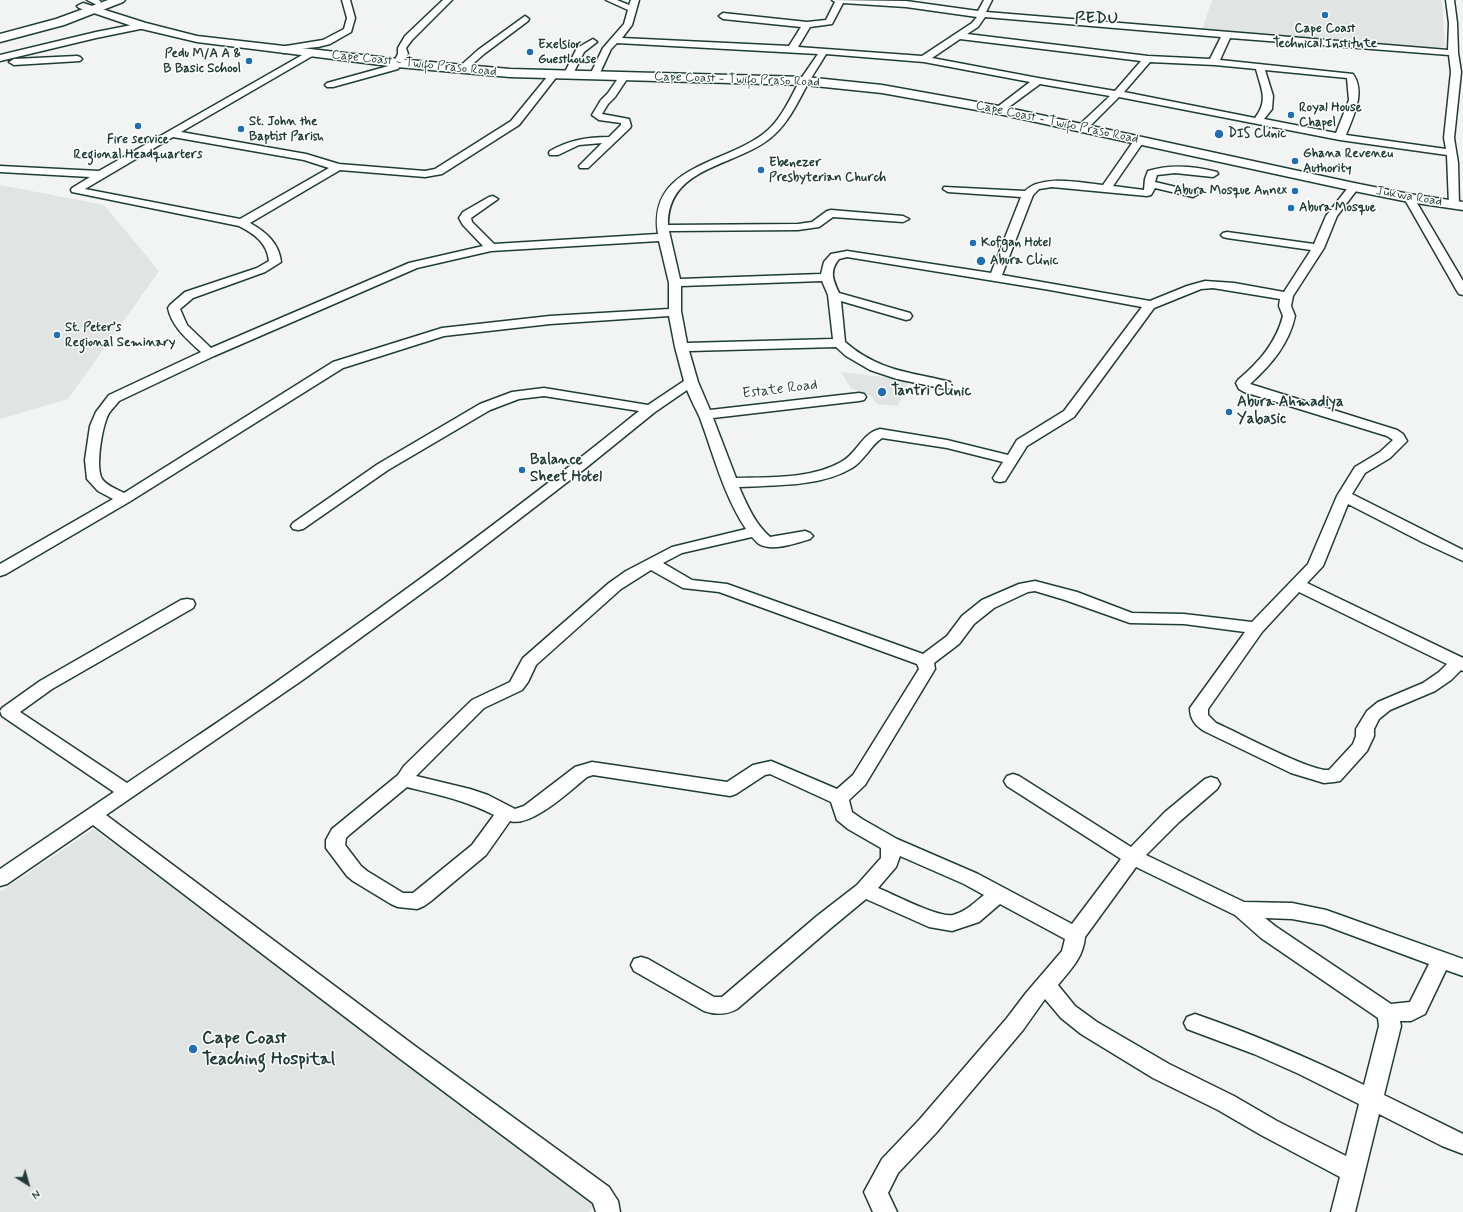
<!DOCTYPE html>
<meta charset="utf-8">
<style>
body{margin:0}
#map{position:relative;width:1463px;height:1212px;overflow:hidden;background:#f2f3f3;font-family:Mynerve,sans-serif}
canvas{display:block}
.north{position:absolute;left:8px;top:1164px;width:40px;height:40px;-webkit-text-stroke:3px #fff;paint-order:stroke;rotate:143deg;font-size:11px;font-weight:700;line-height:16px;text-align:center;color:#1f3d34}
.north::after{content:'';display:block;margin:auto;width:14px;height:18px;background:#1f3d34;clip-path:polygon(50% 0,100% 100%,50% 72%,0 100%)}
</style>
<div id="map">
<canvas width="1463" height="1212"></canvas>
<div class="north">N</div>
</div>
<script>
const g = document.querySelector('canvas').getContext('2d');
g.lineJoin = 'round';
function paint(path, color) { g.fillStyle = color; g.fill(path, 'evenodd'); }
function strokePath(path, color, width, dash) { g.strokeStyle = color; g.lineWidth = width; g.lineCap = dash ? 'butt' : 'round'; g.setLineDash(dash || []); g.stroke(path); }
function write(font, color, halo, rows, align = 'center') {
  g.font = font + ' Mynerve,sans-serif'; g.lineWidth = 3; g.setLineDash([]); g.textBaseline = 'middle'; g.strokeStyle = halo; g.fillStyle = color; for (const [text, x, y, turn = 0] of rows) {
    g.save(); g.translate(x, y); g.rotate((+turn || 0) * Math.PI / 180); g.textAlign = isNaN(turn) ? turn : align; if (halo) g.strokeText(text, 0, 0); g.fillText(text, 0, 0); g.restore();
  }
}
paint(new Path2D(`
 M1212,0H1442L1445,47L1436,48L1202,30Z
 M0,185L104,205L159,271L68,399L0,419Z
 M841,372L909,380L898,406L877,404L871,396L851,388Z
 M94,829L595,1205L589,1212H0V892Z`), '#e0e4e3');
const minor = new Path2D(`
 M87,0H99L101,2L97,5Z
 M342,0H350L355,18L351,32L330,44L318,47L295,49L284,53L281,52L279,50L286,46L323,40L344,29L347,18Z
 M443,0H452L412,40L406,48L408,54L398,69L333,87H327L325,85L327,83L392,65L398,54V48L405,36Z
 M606,0H617L629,5L631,0H639L632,25L622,38L789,46L801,27L723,19L719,16L723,13L807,22L826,20L835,2L832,0L906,1L978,11L984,0H992L986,12L1448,50L1449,23L1446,0H1454L1457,23L1458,53L1461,72L1454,138L1458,163L1459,205L1458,207H1450L1449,205L1447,155L1340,140L1119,97L1086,130H1078L1077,128L1078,126L1110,96L1040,84L1002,112L999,113L994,110L996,108L1030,82L924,62L826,54C821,63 815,71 810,80C799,99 791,119 775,134C741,167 667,164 668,225L798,224L812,222L827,211L831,210L903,216L909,219L903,222L833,217L819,227L798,230L669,231L680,279L821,274L824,262L831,254L847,251L991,273L1021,197L948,192L943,189L944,187L1025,191C1042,174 1081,183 1103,185L1135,139L1139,138L1144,141L1113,186L1144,190L1145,179L1148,171C1171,164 1194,166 1217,172L1218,174L1213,177L1175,173L1157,175L1155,182L1197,192L1198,194L1193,197L1155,188L1151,195L1147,196L1052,187L1039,189L1033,195L1002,275L1150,301L1187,286L1205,281L1234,283L1284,292L1311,250L1227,238L1223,237L1221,235L1223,233L1227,232L1314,244L1326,216L1350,185H1358L1359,187L1337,216L1324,248L1293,296L1291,306L1295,316C1289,344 1271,365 1250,384L1397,430L1403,434L1407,441L1390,458L1365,473L1352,494L1463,550V561L1422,542L1348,504L1323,566L1307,583L1463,658V671L1461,670L1451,680L1435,691L1390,710L1379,719L1374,729V736L1367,751L1340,781L1334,782L1324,783L1291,773L1204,731C1195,725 1190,719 1190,708L1245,632L1184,624L1130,623L1065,600L1035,591L1028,592L994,608L974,624L959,644L934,663L935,669L865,785L849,800L852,812L862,819L897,839L978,874L1072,924L1121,859L1007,786L1004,781L1007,776L1013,774L1019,776L1131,847L1165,812L1205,779L1211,777L1217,779L1220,784L1217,789L1179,822L1146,855L1244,902L1292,903L1326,910L1463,959V976L1446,970L1425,1014L1411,1021H1400L1401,1026L1384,1095L1463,1134V1154L1442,1146L1379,1114L1355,1212H1331L1340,1177L1261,1135L1218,1110L1153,1078L1081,1034L1061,1018L1045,999L1023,1030L936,1133L898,1173L888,1193L897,1212H873L864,1192L882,1159L920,1119L1007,1018L1026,993L1062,951L1065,939L1000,904L979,922L952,931L929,927L866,899L831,928L737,1009C726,1015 716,1015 704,1011L634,971L631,965L634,959L641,957L648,959L714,997H722L817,916L857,885L881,858V848L848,829L837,820L831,802L770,774L765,775L736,794L730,796L593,775L587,777C571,790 531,828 510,821L486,855L431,901L424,906L417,909L398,907L391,904L353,881L347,876L326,848V840L332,829L398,775L404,766L472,700L510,682L523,658L609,583L626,571L672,547L746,529C724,496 714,456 700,418C696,409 691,400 687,390L655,412L587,467L444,577L304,679L106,815L415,1046L609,1187L618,1201L620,1212H596L593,1203L399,1058L93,825L7,884L0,886V869L114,792L2,716L0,711L2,708L40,681L181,600L187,599L193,600L195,604L193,608L52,689L20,712L127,783C183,745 239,709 293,670C411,587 527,502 639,411L544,396L519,399L490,410L388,470L303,529L298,530L293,529L291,526L293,523L378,464L480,404L512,392L544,388L648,405L684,381L675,347L669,316L550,324L444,336L343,368L129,502L6,574L0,576V564L113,499L98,491L87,479L85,460L90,426L96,412L109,395L201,352C187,339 172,327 168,308L170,305L185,292L257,268L269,261C267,242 254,234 239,226L72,192L71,190L72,188L90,177L0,172V166L99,171L311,50L314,51L316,53L314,55L181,132L306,154L339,164L425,171L435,169L511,121L552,71H558L560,73L558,75L519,125L442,174L425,177L340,170L250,223C266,232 279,243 281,262L265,272L193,298L180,309L187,325L211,348L409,263L483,246L463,225L459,218L463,212L489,197L493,196L498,199L471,218L472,222L494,244L658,234C647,163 729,165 768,130C782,117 790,99 799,82C805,72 812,63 818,54L617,43L611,49L598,77H592L590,75L603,48L624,24L628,10ZM843,3L906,7L977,17L972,23L922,56L798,47L810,27L832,24ZM985,17L1221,37L1210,59L1148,56L967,34L978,27ZM1230,38L1449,55L1451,72L1444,138L1446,149L1346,135C1353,116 1366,93 1353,74L1220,60ZM960,39L1141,61L1115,91L1038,78L932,58ZM1150,62L1215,65L1256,69C1261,89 1269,100 1255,118L1124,92ZM1265,70L1347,78L1349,100L1336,133L1264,119L1272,109L1273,96ZM173,137L304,160L329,168L240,219L85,189ZM659,241L669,283V309L550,316L442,328L333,362L124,493C117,489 104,485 101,477C96,463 102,426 109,413C112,409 116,405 119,401L214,356L417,268L491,251ZM847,257L1050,290L1142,307L1064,411L1017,440L1008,455L947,440L880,429C862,433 857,454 841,462C811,479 770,477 736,478L713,418L859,401L864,400L866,397L864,394L859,393L710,410L698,382L689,351L836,347L846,356L870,370L897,379L945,389L950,388L952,385L950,382C910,372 878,371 845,342L841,301L906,320L910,319L912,316L910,313L839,293C833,280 829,271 839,259ZM822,281L828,295L833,339L687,343L681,311V286ZM1213,288L1280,299L1279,306L1283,316C1276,343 1259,362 1238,380L1236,383L1239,389L1244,392L1387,436L1393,440L1380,452L1355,467L1337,496L1308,564L1252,622L1184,614L1132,613L1077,592L1035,581L1019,584L982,600L962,616L947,636L923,654L727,584L692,580L663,563L682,553L752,537C754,539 756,542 759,544C772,552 797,543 810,539L813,536L810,533L805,531L770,537C755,524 747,505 739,487C776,485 820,487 852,468C864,461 870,446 882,438L947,448L1003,462L993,478L995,481L1000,482L1005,481L1027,446L1074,417L1154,308L1201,289ZM651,570L683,588L719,592L917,664L919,669L853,775L837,789L771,761L753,765L727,782L592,762L575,767L524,806L515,809L488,795L470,789L416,776L484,708L522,690L528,682L536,665L621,589ZM1299,592L1447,664L1439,672L1423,683L1378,702L1367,711L1356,729V736L1353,744L1329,770C1311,772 1237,732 1216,723L1208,715V709L1262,632ZM407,787C439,795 465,800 494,815L472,845L413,893H403L367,871L361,866L345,845L346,838L349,835ZM900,856L964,884L984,895C974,903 965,912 953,915C938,918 893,894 878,888L896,867ZM1136,867L1235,915L1261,938L1378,1018L1379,1026L1364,1085C1309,1058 1253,1034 1195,1014L1187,1017L1184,1023L1187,1029L1254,1054L1299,1074L1359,1104L1346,1156L1277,1121L1234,1096L1169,1064L1097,1022L1075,1006L1058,985C1071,969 1083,958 1085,937ZM1265,918L1292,919L1324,925L1429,964L1410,1002L1391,1004L1275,926Z
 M525,16L529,19L528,21L484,54L465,71H459L457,69L459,67L478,50Z
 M142,23L145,24L146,26L145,28L96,38L0,61V55L96,32Z
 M593,39L597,42L584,52L572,76H566L564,74L577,48Z
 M77,56L80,57L82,59L80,61L14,65L9,62L14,59Z
 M624,73L629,76L615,97L608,104L602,114L629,119L631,126L630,128L588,168H580L579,166L602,143L579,145L558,155H550L549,153L550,151C569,140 587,137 609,137L621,125V123L599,120L592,115L601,100L608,93L621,74Z
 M1409,195L1414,198L1463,281V295L1459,294L1457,291L1404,198Z`);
const major = new Path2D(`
 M83,3L146,23L197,36L397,59L510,69L805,77L882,85L999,106L1354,183L1409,194L1463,202V210L1409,202L1354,191L999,114L882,93L805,85L510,77L397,67L197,42L138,28L79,8L77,6Z`);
const highway = new Path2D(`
 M108,0H125L123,2L64,25L0,42V34L56,19Z`);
strokePath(minor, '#1f3d34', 3);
strokePath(major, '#1f3d34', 3);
strokePath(highway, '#1f3d34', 3);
paint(minor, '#fff');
paint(major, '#fff');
paint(highway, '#fff');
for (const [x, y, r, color] of [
 [1325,15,4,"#1f6fb2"],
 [530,52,4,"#1f6fb2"],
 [249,61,4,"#1f6fb2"],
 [1291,115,4,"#1f6fb2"],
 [138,126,4,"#1f6fb2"],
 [241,129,4,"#1f6fb2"],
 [1219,134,5,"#1f6fb2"],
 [1295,161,4,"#1f6fb2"],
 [761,170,4,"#1f6fb2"],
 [1295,191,4,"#1f6fb2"],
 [1291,208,4,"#1f6fb2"],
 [973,243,4,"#1f6fb2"],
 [981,261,5,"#1f6fb2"],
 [57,335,4,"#1f6fb2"],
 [882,392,5,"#1f6fb2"],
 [1229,412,4,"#1f6fb2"],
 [522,470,4,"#1f6fb2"],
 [193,1049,5,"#1f6fb2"]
]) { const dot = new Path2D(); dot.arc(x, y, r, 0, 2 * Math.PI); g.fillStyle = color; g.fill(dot); strokePath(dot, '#fff', 1.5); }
write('bold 13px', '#1f3d34', '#fff', [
 ["Cape Coast",1325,29,"center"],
 ["Technical Institute",1325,44,"center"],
 ["Exelsior",538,45],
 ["Guesthouse",538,60],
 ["Pedu M/A A &",241,54,"right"],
 ["B Basic School",241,69,"right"],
 ["Royal House",1299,108],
 ["Chapel",1299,123],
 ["St. John the",249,122],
 ["Baptist Parish",249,137],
 ["DIS Clinic",1228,134],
 ["Fire service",138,140,"center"],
 ["Regional Headquarters",138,155,"center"],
 ["Ghana Reveneu",1303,154],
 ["Authority",1303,169],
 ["Ebenezer",769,163],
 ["Presbyterian Church",769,178],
 ["Abura Mosque Annex",1287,191,"right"],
 ["Abura Mosque",1299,208],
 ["Kofgan Hotel",981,243],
 ["Abura Clinic",990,261],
 ["St. Peter’s",65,328],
 ["Regional Seminary",65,343]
], 'left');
write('13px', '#1f3d34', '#fff', [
 ["Cape Coast - Twifo Praso Road",414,64,6],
 ["Cape Coast - Twifo Praso Road",737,80,2],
 ["Cape Coast - Twifo Praso Road",1057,123,12],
 ["Jukwa Road",1409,197,10]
]);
write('15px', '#1f3d34', '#fff', [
 ["Estate Road",780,390,-7]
]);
write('bold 15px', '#1f3d34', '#fff', [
 ["Tantri Clinic",891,392],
 ["Abura Ahmadiya",1237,403],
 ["Yabasic",1237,420],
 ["Balance",530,461],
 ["Sheet Hotel",530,478]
], 'left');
g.letterSpacing = '1px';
write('bold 16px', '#1f3d34', '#fff', [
 ["PEDU",1097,20]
]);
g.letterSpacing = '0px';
write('bold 18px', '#1f3d34', '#fff', [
 ["Cape Coast",202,1039],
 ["Teaching Hospital",202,1060]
], 'left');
</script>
